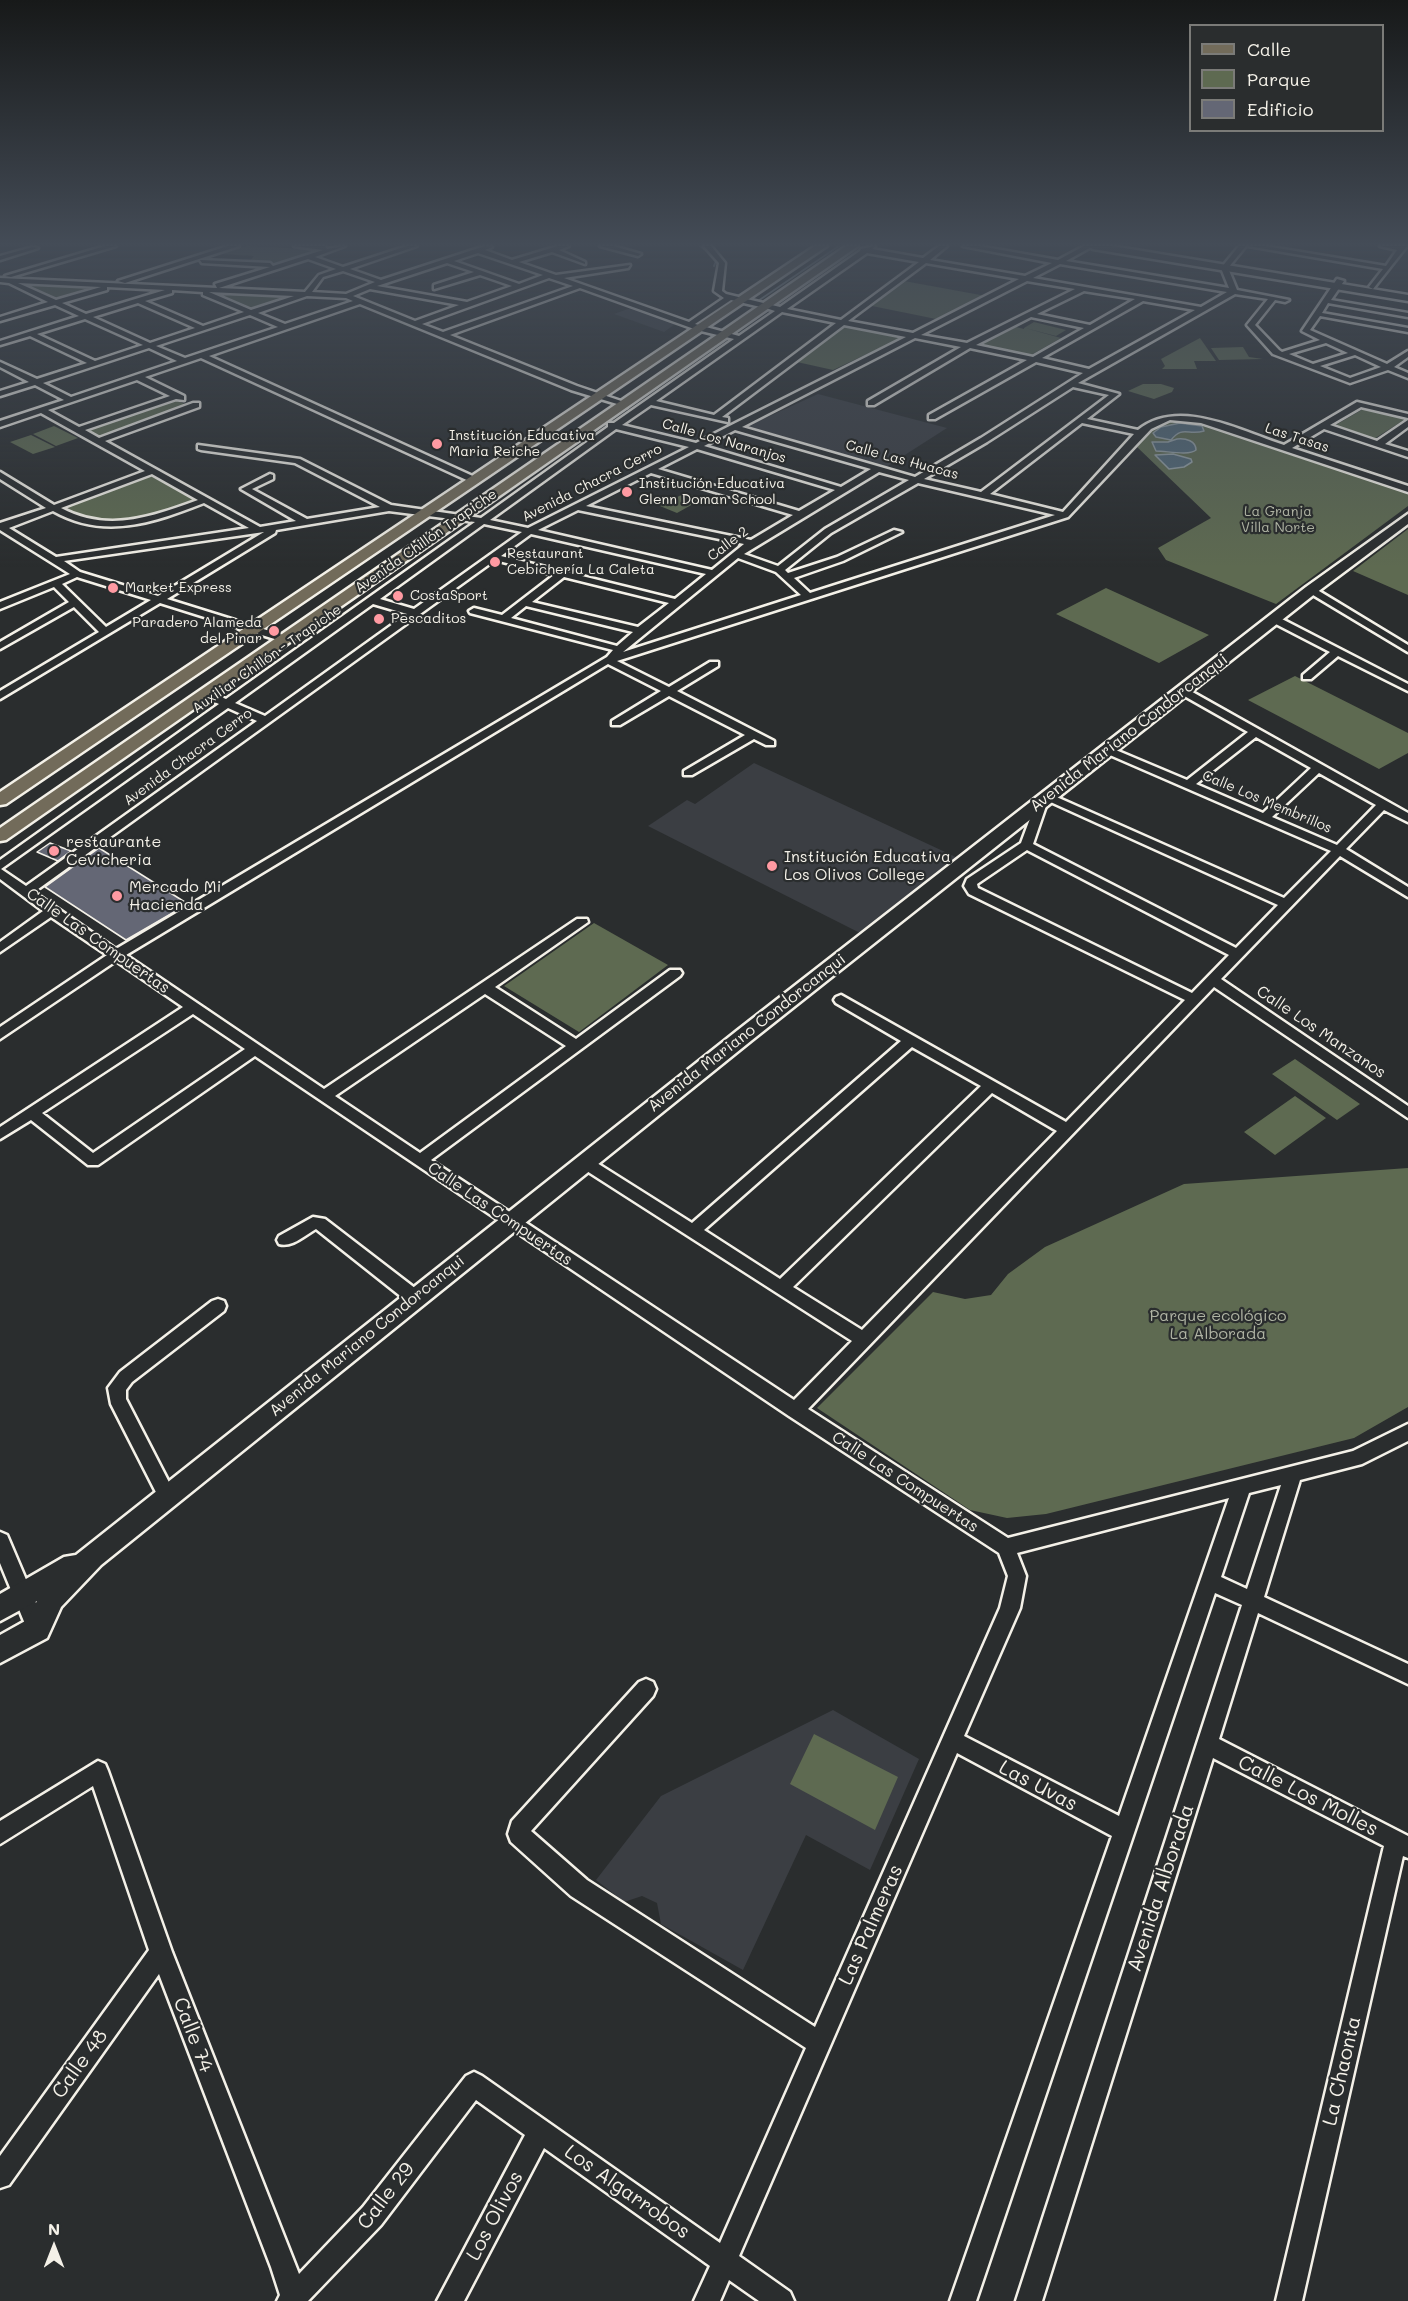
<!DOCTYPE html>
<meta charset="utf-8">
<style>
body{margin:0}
#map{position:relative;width:1408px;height:2301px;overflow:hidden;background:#2a2d2e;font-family:Mali,sans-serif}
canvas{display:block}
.legend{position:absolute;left:1189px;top:24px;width:195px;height:108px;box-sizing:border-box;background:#2a2d2e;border:2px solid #7b7b78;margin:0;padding:8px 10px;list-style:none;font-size:18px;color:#f4f1e8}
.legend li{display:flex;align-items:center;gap:12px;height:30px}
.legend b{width:30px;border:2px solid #7b7b78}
.north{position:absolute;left:24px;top:2217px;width:60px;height:60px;-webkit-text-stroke:4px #2a2d2e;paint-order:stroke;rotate:0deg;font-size:16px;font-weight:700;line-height:24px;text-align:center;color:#f4f1e8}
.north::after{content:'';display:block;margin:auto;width:21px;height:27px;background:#f4f1e8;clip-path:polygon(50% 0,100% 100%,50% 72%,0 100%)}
</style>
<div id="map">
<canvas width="1408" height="2301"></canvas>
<ul class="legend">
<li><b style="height:8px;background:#726b5a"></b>Calle</li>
<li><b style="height:16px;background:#5e6a51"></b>Parque</li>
<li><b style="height:16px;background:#646775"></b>Edificio</li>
</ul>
<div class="north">N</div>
</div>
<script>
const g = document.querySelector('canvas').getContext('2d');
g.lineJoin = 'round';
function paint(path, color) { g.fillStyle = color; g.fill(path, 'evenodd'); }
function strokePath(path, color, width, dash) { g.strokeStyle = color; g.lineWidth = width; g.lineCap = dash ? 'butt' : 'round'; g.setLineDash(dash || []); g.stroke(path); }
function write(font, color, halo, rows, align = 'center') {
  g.font = font + ' Mali,sans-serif'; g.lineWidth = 4.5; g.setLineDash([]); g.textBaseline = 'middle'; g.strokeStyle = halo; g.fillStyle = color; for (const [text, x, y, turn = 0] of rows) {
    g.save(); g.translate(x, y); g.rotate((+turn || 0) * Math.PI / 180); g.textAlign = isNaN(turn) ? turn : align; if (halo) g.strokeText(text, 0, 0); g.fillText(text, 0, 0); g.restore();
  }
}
paint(new Path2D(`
 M633,307L678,322L664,332L614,314Z
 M818,394L947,428L886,467L748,426Z
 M754,763L958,858L860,933L648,826L687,800L695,804Z
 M833,1710L919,1759L870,1870L806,1835L743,1970L661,1924L657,1903L642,1896L624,1902L596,1880L661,1796Z`), '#3b3e43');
paint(new Path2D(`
 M247,246L323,250L279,264L249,262L254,256L222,254Z
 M904,281L986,296L936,319L872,306Z
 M20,283L103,287L59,300Z
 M207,292L293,296L251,310Z
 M1034,322L1066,330L1056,336L1025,328L1061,338L1031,355L977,346L1016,327L1024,329V328Z
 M845,326L901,338L833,370L797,362Z
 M1200,338L1216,361H1194L1197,369H1162L1165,366L1161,359Z
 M1243,347L1249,357L1263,359L1219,360L1211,348Z
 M1143,384H1161L1174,388L1172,392L1154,399L1128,391Z
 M173,399L189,406L100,438L85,430Z
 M1365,408L1407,418L1374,439L1334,426Z
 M1175,421L1201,423L1408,492V506L1276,604L1166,560L1158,548L1211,518L1137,447L1156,426Z
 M54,426L78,438L56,446L33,434Z
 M31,435L55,447L33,454L10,442Z
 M152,475L196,499C167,511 123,526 91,520C82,518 74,512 66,507Z
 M685,493L702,499L677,513L660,506Z
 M1408,529V595L1353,571Z
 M1106,588L1209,635L1159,663L1056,614Z
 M1295,676L1408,733V753L1379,769L1248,700Z
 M594,923L668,965L579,1032L504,986Z
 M1295,1059L1360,1104L1337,1120L1272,1074Z
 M1295,1096L1326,1118L1275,1155L1244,1132Z
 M1408,1168V1407L1354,1438L1046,1514L1007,1518L970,1510L817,1408L933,1292L965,1299L991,1295L1008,1274L1045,1247L1184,1184Z
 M814,1734L898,1777L875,1830L790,1784Z`), '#5e6a51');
const water = new Path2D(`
 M1180,423L1202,426L1204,431C1188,436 1183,425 1171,440L1156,437L1153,433L1161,427Z
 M1177,439C1186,438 1196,441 1196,450C1189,456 1167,451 1156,451L1152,442H1168Z
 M1155,455L1173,454L1191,459L1192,462L1184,467L1169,469Z`);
paint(water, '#526876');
strokePath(water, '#939fa4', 1.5);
strokePath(new Path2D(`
 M700,246L717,259L714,266
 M758,301L839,246`), '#939fa4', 2);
const building = new Path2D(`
 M50,843L71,851L58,861L37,852Z
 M99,848L188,904L126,940L45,887Z`);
paint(building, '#646775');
strokePath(building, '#f4f1e8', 1.5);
const street = new Path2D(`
 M105,246H116L11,277L5,276Z
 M228,246H239L125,283L118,281Z
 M294,246H325L327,249L345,246L315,257L343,267L407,246H417L350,269L381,280L485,246L492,247L485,250L512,260L558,246H569L559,250L585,262V264L552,252L519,262L556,275L630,265L628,268L564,278L689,322L724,298L714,291L719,263L704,246H711L725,263L722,291L726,294L780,307L860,251L861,249L875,246L872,249L923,258L939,246H947L930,260L1025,276L1052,263L963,246H979L1058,260L1084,246H1093L1066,261L1229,288L1221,268L1239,246H1246L1228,268L1237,290L1289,300L1285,302L1275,300L1255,325L1279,350L1282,352L1320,340L1302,331L1337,279L1344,281L1331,300L1408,313V317L1328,303L1322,313L1408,328V332L1320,316L1310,330L1387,364L1408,351V357L1394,367L1408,373V378L1388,370L1350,383L1273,354L1247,325L1268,299L1235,294L1078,383L1119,394L1087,419L1138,430C1179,397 1240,431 1284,445L1357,402L1408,414V418L1361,407L1330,425L1377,441L1408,420V427L1385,444L1408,451V457L1324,429L1292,448L1408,486V492L1201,423L1170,420L1151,429L1068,517L617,661L669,687L710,662H718V666L677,691L774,741V745H766L754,739L692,775H684V771L745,735L669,696L620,725H612V721L661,691L608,664L126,955L324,1089L577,919H587L588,922L495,987L576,1039L670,970H680L682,973L680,976L431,1160L794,1400L852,1341L579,1166L576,1162L579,1158H589L692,1223L901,1041L836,1003L834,1000L836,997L841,995L1066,1122L1185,1000L969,894L964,886L967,879L1021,843L1037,800L1041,799L1047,803L1033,844L1236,948L1278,905L1044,799V795H1052L1284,898L1331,851L1103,752V748H1111L1187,780L1248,732L1179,693V689H1187L1408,813V822L1384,810L1346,849L1408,887V897L1340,856L1221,979L1408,1106V1118L1214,987L808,1409L1008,1538L1353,1451L1408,1424V1441L1362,1464L1300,1480L1264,1597L1408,1664V1684L1258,1613L1219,1739L1408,1836V1858L1403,1856L1302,2301H1276L1384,1846L1213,1758L1042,2301H1016L1242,1605L1215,1593L976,2301H950L1112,1836L957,1753L739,2256L790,2292L794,2301H759L729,2280L720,2301H694L710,2266L544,2148L464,2301H437L525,2135L476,2100L381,2225L308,2301H277L280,2295L271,2267L159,1974L9,2185L0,2188V2156L149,1950L93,1786L0,1844V1821L98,1761L105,1764L108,1771L172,1952L299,2274L363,2207L466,2076L474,2072L482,2076L720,2243L806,2048L571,1896L511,1842L508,1834L512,1821L639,1682L646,1679L653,1682L656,1689L653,1696L531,1831L587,1880L815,2027L1000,1608L1008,1576L999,1553L789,1416L255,1056L98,1165H88L31,1120L0,1139V1127L183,1007L116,961L0,1039V1027L107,955L51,917L0,952V942L43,911L0,879V860L219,704L201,696V692H209L226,699L475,522L389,511L276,530L275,533L167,599L289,637V641H281L160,603L0,699V691L99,632L74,607L0,649V642L69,602L54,587L0,609V602L70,574L0,530V523L46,508L0,479V472L54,505L145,471L41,413L0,427V421L64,400L35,385L0,396V391L29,382L0,367V362L37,379L87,363L30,336L0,345V341L79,316L55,305L0,321V317L48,302L9,283L0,282V278L217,288L215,284L270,267L202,263L200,260L270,263L273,266L323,250ZM478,253L543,275L519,284L454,261ZM867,253L919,262L841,320L787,309ZM308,259L336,269L319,275L305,292L219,288ZM447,263L474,272L434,285V289L480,275L512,286L467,302L377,286ZM926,263L1019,279L913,333L848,321ZM1060,264L1227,292L1201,307L1033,278ZM343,271L375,282L346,294L312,292L323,277ZM549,278L573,286L443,332L422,324ZM1027,281L1075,289L967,343L921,335ZM18,283L101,287L56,300ZM107,287L165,290L86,314L62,303L107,290ZM580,288L697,330L734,339L614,423H608V427L481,518L391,505L300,459L198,445V449L201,450L295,463L380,507L307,519L252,489L273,479V475L270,474L241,489L296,521L260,527L105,441L199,407V403H193L99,438L85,430L176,399L184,400V396L145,377L201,358L471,482H477V478L209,356L360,304L571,390L627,407V403L577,386L450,335ZM370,289L459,305L415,321L353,296ZM172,290L203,292V295L244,312L203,326L145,301L172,293ZM1084,291L1135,299L1090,325L1037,314ZM209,292L294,296L251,310ZM307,296L346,298L353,301L285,324L258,313ZM731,300L769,309L775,311L739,336L695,324ZM1143,301L1195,310L1089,369L1042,358ZM138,303L195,328L150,343L93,317ZM782,312L836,323L714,415L656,401ZM250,315L278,327L185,358L156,346ZM1031,317L1084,328L1033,357L976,345ZM85,319L143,345L95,361L37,334ZM844,325L906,337L696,443L622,425L651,405L728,422V418L722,417ZM915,338L961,347L868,401V405H874L970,348L1027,360L929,415V419H935L1036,362L1083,373L981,438L915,477L742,427ZM1326,343L1348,353L1313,364L1289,354ZM149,348L177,361L71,397L43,383ZM1355,355L1381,367L1350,378L1320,366ZM137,380L170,396L79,427L48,410ZM1073,387L1109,395L981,492L924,479L987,442ZM1082,423L1134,434L1063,512L990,494ZM616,429L689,447L528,528L490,520ZM735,430L871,469L841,487L704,446ZM697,449L835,490L799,511L658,469ZM879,472L909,480L825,529L778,566L744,554ZM651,473L793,515L751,540L586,506ZM152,474L198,500C151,517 108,533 61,508ZM918,483L1055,515L810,593L794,578L843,561L902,532L894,530L837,557L788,573L785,570L831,533ZM204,503L249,528L56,557L9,528L53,511C104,540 153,523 204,503ZM578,510L744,544L712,570L538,530ZM484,524L522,532L414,609L380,599ZM264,532L158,596L80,572L64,561ZM531,534L706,574L675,599L501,556ZM738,558L776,572L801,595L623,652ZM495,560L554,575L502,615L474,608L469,611L470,613L613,650L607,657L116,949L34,892ZM77,577L151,600L106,627L62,584ZM564,577L669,603L638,627L532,602ZM373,604L407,614L265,716L235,703ZM526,606L633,632L617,646L511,618ZM228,708L257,721L26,886L1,869ZM1256,737L1311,768L1263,813L1196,784ZM1319,773L1376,805L1337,845L1272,817ZM1027,850L1229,955L1192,993L978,888L977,884ZM485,994L566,1046L420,1153L335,1096ZM193,1014L245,1049L93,1153L42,1113ZM912,1047L981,1086L780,1279L704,1230ZM992,1093L1057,1131L862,1330L793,1287ZM1281,1485L1247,1589L1221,1577L1249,1493ZM1229,1498L1119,1816L964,1736L1020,1608L1026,1576L1017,1553Z
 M600,246H613L641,254L638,256Z
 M1248,246H1265L1386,266L1397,250L1380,246H1407L1373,289L1369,287L1383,269Z
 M33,247L38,248L0,260V256Z
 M1308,588H1314L1408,645V652L1308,592Z
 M1270,617H1278L1408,684V691L1338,656L1311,679H1303V675L1330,652L1270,621Z
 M313,1217L325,1219L420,1292L422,1297L420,1302L414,1304L408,1302L316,1229C305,1235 292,1248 279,1244L277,1240L279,1236Z
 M218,1299L224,1301L226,1306L224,1311L132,1382L126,1390V1399L176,1496L173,1502L167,1504L161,1502L111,1404L108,1388L120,1372L212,1301Z
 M0,1532L7,1535L47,1629L44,1636L37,1638L30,1636L0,1563Z`);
const secondary = new Path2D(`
 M1088,246H1112L1408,295V301L1093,249Z
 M1408,514V524L1316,593L752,1040L101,1565L61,1607L47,1638L0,1663V1635L27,1620L37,1601L0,1621V1594L64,1557L76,1555L738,1030L1306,587Z`);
const primary = new Path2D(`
 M815,246H827L6,804L0,805V792Z
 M846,246H858L6,840L0,841V828Z`);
strokePath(street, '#f4f1e8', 5);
strokePath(secondary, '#f4f1e8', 5);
strokePath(primary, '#f4f1e8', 5);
paint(street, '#2a2d2e');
paint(secondary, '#2a2d2e');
paint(primary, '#726b5a');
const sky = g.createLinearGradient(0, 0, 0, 568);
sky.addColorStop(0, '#171919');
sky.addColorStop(0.43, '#444c57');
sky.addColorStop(1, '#444c5700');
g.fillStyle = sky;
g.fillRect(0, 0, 1408, 568);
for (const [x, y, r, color] of [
 [437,444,6,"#ff9aa2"],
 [627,492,6,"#ff9aa2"],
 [495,562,6,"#ff9aa2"],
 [113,588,6,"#ff9aa2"],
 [398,596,6,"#ff9aa2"],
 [379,619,6,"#ff9aa2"],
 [274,631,6,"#ff9aa2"],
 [54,851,6,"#ff9aa2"],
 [772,866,6,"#ff9aa2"],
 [117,896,6,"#ff9aa2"]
]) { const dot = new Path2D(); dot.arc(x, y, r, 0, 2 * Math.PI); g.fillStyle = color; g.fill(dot); strokePath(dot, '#2a2d2e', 2); }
write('14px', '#f4f1e8', '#2a2d2e', [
 ["Institución Educativa",449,436],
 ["Maria Reiche",449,452],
 ["Institución Educativa",639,484],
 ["Glenn Doman School",639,500],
 ["Restaurant",507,554],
 ["Cebichería La Caleta",507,570],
 ["Market Express",125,588],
 ["CostaSport",410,596],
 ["Pescaditos",391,619],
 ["Paradero Alameda",262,623,"right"],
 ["del Pinar",262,639,"right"]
], 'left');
write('14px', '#f4f1e8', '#2a2d2e', [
 ["Las Tasas",1297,438,18],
 ["Calle Los Naranjos",724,441,16],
 ["Calle Las Huacas",902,460,15],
 ["Avenida Chacra Cerro",592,483,-27],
 ["Avenida Chillón Trapiche",426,541,-35],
 ["Calle 2",728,544,-37],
 ["Auxiliar Chillón - Trapiche",267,659,-35],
 ["Avenida Chacra Cerro",188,757,-36],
 ["Calle Los Membrillos",1267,802,23]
]);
write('14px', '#b0b4a4', '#2a2d2e', [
 ["La Granja",1278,512],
 ["Villa Norte",1278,528]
]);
write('16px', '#f4f1e8', '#2a2d2e', [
 ["Avenida Mariano Condorcanqui",1129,733,-38],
 ["Calle Las Compuertas",98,941,35],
 ["Calle Los Manzanos",1321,1032,34],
 ["Avenida Mariano Condorcanqui",747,1033,-38],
 ["Calle Las Compuertas",500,1214,34],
 ["Avenida Mariano Condorcanqui",367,1336,-39],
 ["Calle Las Compuertas",905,1482,33]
]);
write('16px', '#f4f1e8', '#2a2d2e', [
 ["restaurante",66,842],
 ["Cevicheria",66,860],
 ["Institución Educativa",784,857],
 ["Los Olivos College",784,875],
 ["Mercado Mi",129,887],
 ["Hacienda",129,905]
], 'left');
write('16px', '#b0b4a4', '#2a2d2e', [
 ["Parque ecológico",1218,1316],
 ["La Alborada",1218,1334]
]);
write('20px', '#f4f1e8', '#2a2d2e', [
 ["Las Uvas",1038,1786,28],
 ["Calle Los Molles",1308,1796,27],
 ["Avenida Alborada",1161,1888,-72],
 ["Las Palmeras",871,1925,-66],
 ["Calle 74",193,2035,69],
 ["Calle 48",80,2064,-54],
 ["La Chaonta",1342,2071,-77],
 ["Los Algarrobos",627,2192,35],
 ["Calle 29",386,2196,-52],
 ["Los Olivos",495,2216,-62]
]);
</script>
